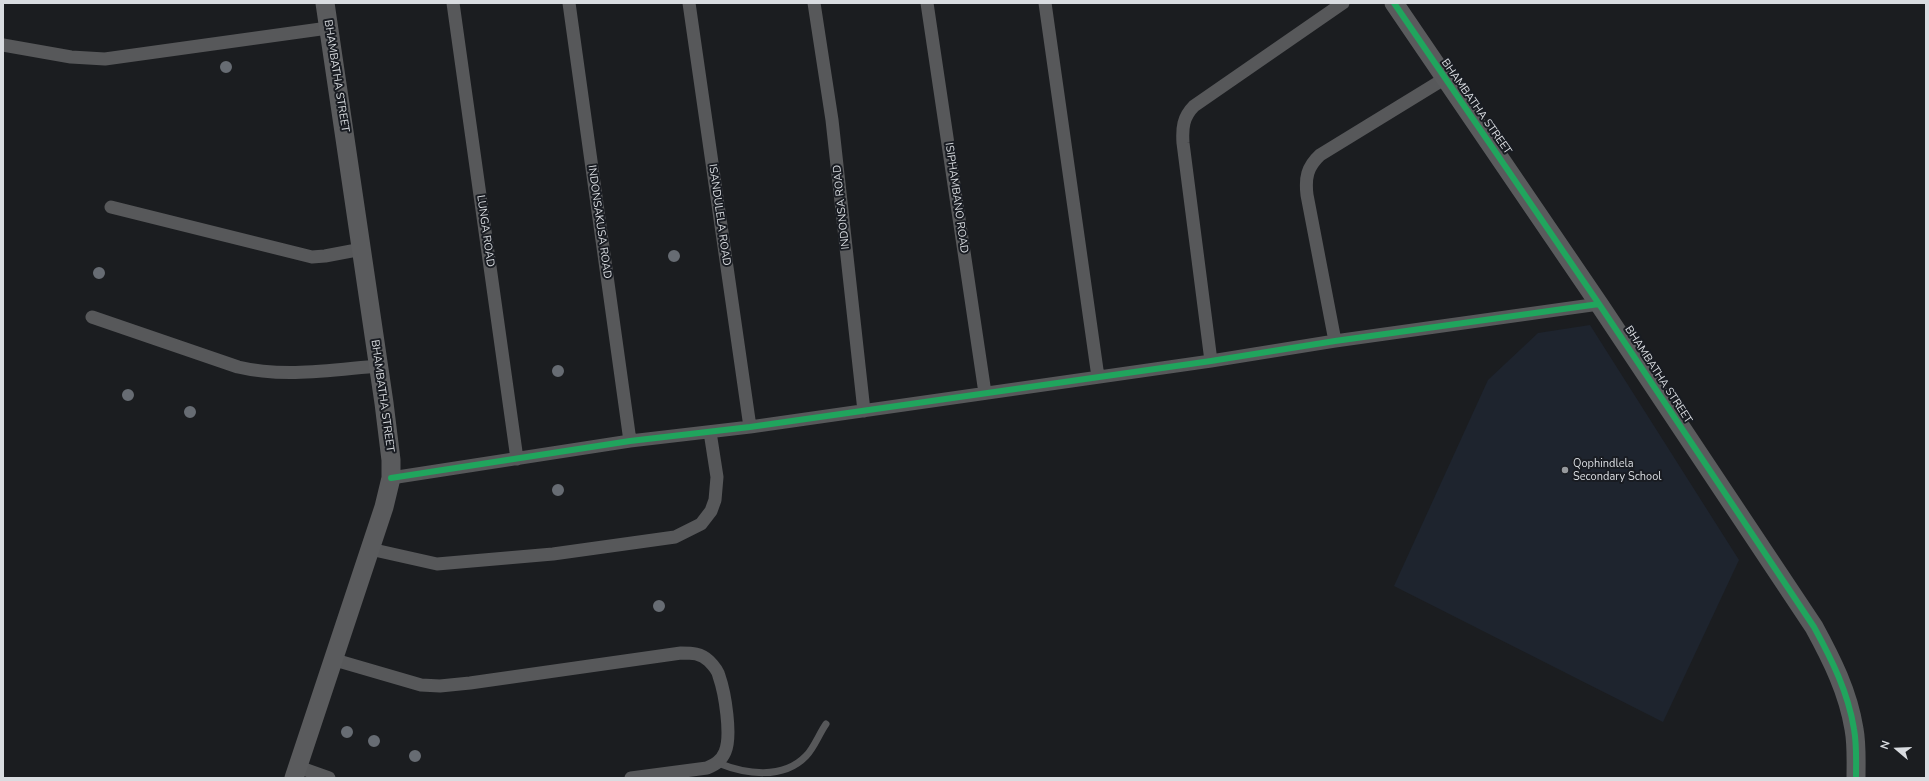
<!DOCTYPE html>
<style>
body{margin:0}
#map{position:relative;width:1929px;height:781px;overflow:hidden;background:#1b1d20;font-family:"Nunito Sans",sans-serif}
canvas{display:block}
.frame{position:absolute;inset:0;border:4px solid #d9dce0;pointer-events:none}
.north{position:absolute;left:1877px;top:729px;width:40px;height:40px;-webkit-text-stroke:3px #191c22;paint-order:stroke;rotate:289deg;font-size:11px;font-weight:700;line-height:16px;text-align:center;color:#d9dce0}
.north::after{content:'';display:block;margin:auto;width:14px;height:18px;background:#d9dce0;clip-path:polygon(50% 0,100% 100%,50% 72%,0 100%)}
</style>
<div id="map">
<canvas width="1929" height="781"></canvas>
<div class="frame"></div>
<div class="north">N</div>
</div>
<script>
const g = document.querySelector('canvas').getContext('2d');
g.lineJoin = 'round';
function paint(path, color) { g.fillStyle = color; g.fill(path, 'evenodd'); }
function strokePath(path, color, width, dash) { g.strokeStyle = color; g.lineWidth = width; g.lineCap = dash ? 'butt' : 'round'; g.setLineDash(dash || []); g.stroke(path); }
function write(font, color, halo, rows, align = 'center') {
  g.font = font + ' "Nunito Sans",sans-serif'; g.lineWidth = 4; g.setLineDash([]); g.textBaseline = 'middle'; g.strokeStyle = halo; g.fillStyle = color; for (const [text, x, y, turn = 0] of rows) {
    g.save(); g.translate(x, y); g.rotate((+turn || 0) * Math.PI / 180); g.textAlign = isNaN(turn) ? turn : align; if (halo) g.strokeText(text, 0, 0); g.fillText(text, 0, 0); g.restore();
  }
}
paint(new Path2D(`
 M1590,325L1739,560L1663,722L1394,586L1488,380L1538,333Z`), '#1e242e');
paint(new Path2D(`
 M220 67a6 6 0 1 1 12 0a6 6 0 1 1-12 0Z
 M668 256a6 6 0 1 1 12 0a6 6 0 1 1-12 0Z
 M93 273a6 6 0 1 1 12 0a6 6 0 1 1-12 0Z
 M552 371a6 6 0 1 1 12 0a6 6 0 1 1-12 0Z
 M122 395a6 6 0 1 1 12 0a6 6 0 1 1-12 0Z
 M184 412a6 6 0 1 1 12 0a6 6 0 1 1-12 0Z
 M552 490a6 6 0 1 1 12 0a6 6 0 1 1-12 0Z
 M653 606a6 6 0 1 1 12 0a6 6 0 1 1-12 0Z
 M341 732a6 6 0 1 1 12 0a6 6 0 1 1-12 0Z
 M368 741a6 6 0 1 1 12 0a6 6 0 1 1-12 0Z
 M409 756a6 6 0 1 1 12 0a6 6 0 1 1-12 0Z`), '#676c73');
strokePath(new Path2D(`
 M718,763C745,774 783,780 806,756C814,748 819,734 826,724`), '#57585a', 7);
strokePath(new Path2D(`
 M453,3L517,459
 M569,3L630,441
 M689,3L750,427
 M814,3L832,120L864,411
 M927,3L985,393
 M1045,3L1098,377
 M3,45L71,57L105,59L328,28
 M111,207L312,257L325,256L362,249
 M92,317L238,367C284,378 331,370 378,366
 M1335,341L1307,195C1305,178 1307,167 1320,155L1444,79
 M1211,361L1183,143C1182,128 1183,117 1194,106L1343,3
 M391,478L630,441L750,427L1211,361L1335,341L1599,304
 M370,549L437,564L553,554L675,537L701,524L711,511L715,500L717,477L710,432
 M335,660L421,685L440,686L470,683L681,653C692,653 701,653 709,661C713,665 718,671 719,676C725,693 732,736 725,752C721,761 716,764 707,768L631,778
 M298,767L329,778`), '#57585a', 13);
strokePath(new Path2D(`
 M1394,3L1599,304L1814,627C1832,660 1848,692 1854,729C1857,745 1856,762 1856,778
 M294,778L384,507L391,478V460L384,403L325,3`), '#5a5b5d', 19);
strokePath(new Path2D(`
 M1394,3L1599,304L1814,627C1832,660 1848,692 1854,729C1857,745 1856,762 1856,778
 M391,478L630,441L750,427L1211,361L1335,341L1599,304`), '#20a55d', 6);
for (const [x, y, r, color] of [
 [1565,470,4,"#96999d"]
]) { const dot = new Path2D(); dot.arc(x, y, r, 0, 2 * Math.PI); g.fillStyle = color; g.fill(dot); strokePath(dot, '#191c22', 1.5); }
write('11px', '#d9dce0', '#191c22', [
 ["BHAMBATHA STREET",336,76,81],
 ["BHAMBATHA STREET",1476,107,55],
 ["ISIPHAMBANO ROAD",956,198,82],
 ["INDONSA ROAD",842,207,-96],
 ["ISANDULELA ROAD",719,215,82],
 ["INDONSAKUSA ROAD",599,222,82],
 ["LUNGA ROAD",485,231,82],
 ["BHAMBATHA STREET",1658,375,57],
 ["BHAMBATHA STREET",382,396,82]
]);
write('11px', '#d9dce0', '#191c22', [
 ["Qophindlela",1573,464],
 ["Secondary School",1573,477]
], 'left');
</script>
